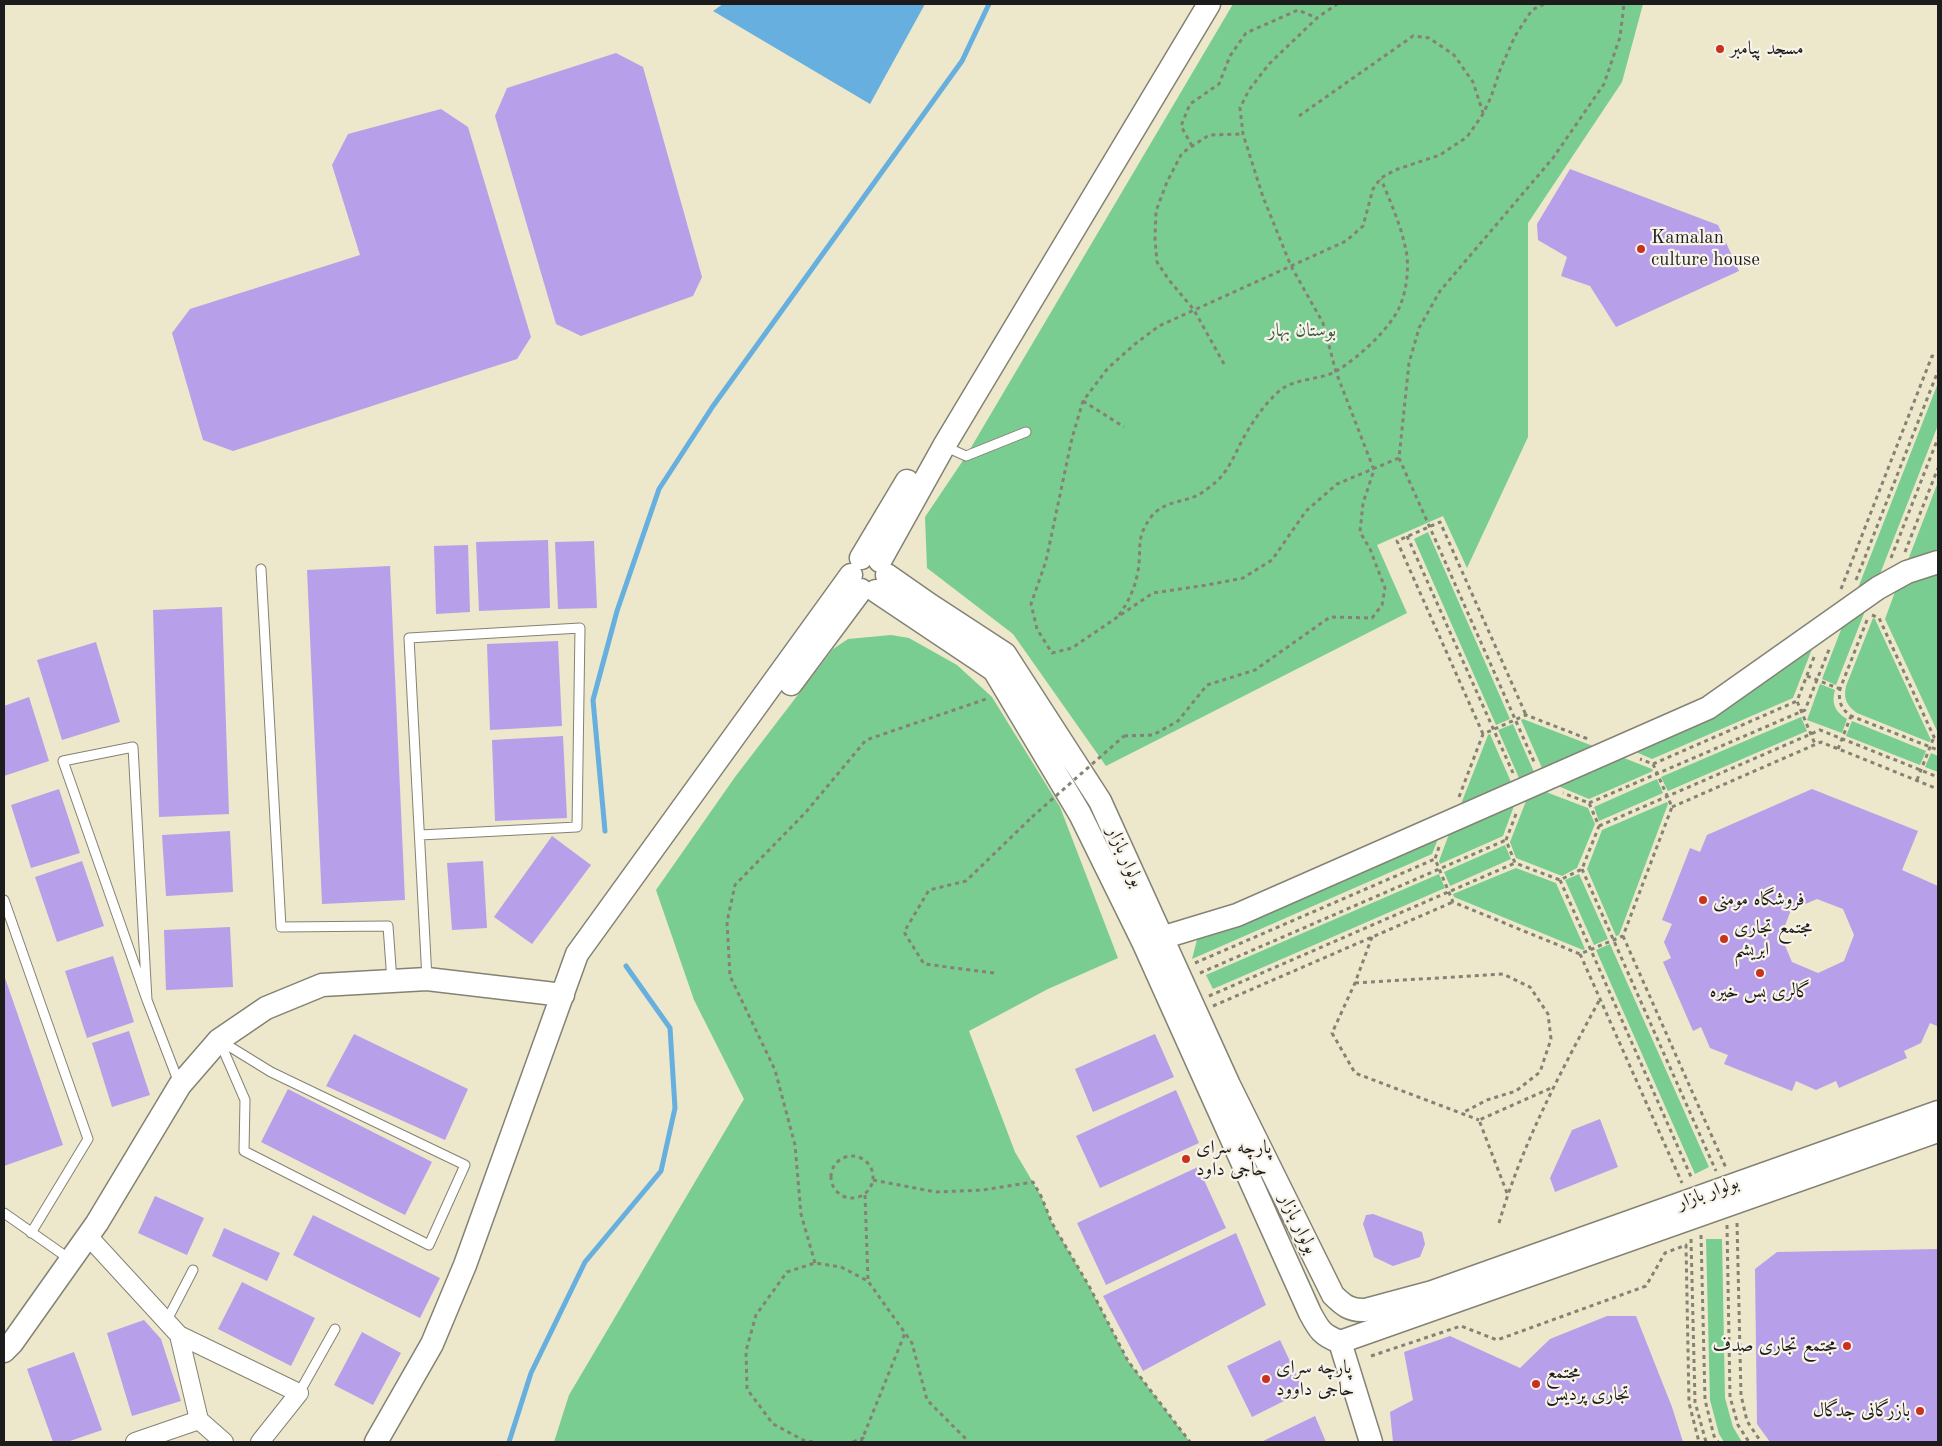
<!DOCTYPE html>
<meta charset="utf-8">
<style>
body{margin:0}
#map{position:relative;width:1942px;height:1446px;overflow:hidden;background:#ede7cb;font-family:"Old Standard TT",serif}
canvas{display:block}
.frame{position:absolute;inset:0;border:5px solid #1c1c1c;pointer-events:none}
</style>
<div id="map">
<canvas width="1942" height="1446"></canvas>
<div class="frame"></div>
</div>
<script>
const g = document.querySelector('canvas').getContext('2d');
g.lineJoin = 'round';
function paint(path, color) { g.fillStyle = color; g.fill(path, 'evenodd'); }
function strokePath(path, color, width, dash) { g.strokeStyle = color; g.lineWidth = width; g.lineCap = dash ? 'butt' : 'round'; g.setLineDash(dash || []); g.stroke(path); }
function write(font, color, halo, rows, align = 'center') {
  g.font = font + ' "Old Standard TT",Amiri,serif'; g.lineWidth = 4.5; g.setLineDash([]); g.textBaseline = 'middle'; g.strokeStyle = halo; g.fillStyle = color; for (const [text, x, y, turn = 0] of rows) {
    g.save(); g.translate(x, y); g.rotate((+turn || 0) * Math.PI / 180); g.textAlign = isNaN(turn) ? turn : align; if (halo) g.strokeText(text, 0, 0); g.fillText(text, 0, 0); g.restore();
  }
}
paint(new Path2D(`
 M1233,4H1643L1622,82L1528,223V437L1467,568L1443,516L1377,545L1407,613L1106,766L1013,634L927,568L925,517L966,456Z
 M1938,383V425L1880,574L1858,588Z
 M1938,482V549L1908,560Z
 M1428,532L1510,719L1496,725L1414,539Z
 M1938,574V733L1885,619L1895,592L1912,583Z
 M1865,611L1836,685L1822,679L1842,627Z
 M1873,618L1875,619L1931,740L1929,742L1857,713C1847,706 1843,699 1846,686Z
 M891,635L909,638L957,665L992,697L1060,807L1118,958L1048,989L969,1031L1015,1152L1041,1196L1052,1223L1089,1286L1128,1361L1190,1442H554L569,1395L744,1099L694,1000L656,890L735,777L833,649L848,639Z
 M1812,649L1793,698L1652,759L1636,752L1713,718Z
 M1820,684L1835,690C1831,703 1835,712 1847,719L1842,733L1807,720Z
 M1801,717L1807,731L1668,791L1661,777Z
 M1523,719L1593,746L1542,768L1521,720Z
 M1852,721L1926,751L1920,765L1846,736Z
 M1513,724L1534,772L1519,778L1498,730Z
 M1490,734L1511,782L1461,804L1488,735Z
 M1931,753L1938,756V772L1925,767Z
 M1624,758L1652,769L1653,771L1589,799L1558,786Z
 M1657,779L1663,793L1599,821L1594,807Z
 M1546,792L1588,808L1595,824L1577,868L1562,876L1516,858L1510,842L1526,801Z
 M1667,802L1668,804L1619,935L1616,936L1587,869L1602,830Z
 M1514,806L1503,836L1440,864L1439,861L1449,834Z
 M1438,839L1432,854L1192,959L1198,936L1240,926Z
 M1505,845L1511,859L1450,886L1444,872Z
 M1516,868L1556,883L1585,949L1583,950L1454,897L1453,894Z
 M1439,874L1445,888L1213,989L1206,975Z
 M1579,874L1608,939L1594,945L1565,880Z
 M1610,944L1709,1167L1695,1174L1596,950Z
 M1706,1239H1722L1725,1398L1733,1427L1742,1442H1724L1719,1434L1710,1400Z`), '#7acd90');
paint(new Path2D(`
 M723,4H925L870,104L713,11Z`), '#66afde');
strokePath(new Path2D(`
 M605,831L593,700L617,611L659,489L713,406L962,61L989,4
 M509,1442L531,1373L585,1262L661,1171L675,1108L670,1028L626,966`), '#66afde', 5);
paint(new Path2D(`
 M616,53L643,67L702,277L693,296L581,336L556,324L495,116L507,88Z
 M441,109L468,127L531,337L517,359L233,451L203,440L172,333L190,309L360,255L332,165L348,134Z
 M1570,169L1718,225L1739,271L1616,327L1590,286L1561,276L1567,257L1538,240L1537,224Z
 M548,540L550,608L479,611L476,542Z
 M594,541L597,608L558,609L555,542Z
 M468,545L470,612L436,614L434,546Z
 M390,566L405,900L322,904L307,570Z
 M222,607L229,814L159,817L153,610Z
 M558,641L562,726L490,730L487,644Z
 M96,642L120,722L62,740L37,660Z
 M29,697L49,761L4,776V706Z
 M563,736L567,818L495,821L492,740Z
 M59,789L80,853L31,868L11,805Z
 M1812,789L1918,831L1902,870L1938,886V1023L1937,1026L1930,1023L1921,1043L1904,1051L1907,1058L1839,1088L1836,1081L1816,1090L1796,1081L1792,1091L1724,1064L1728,1055L1710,1048L1701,1027L1693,1031L1663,962L1671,958L1664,942L1672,924L1662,920L1690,848L1700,852L1707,835ZM1817,899L1843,909L1854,935L1844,961L1818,973L1792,962L1781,936L1791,910Z
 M230,831L233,892L166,896L162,835Z
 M552,836L591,865L532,944L494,917Z
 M82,861L104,926L57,942L35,877Z
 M483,861L487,928L452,930L447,863Z
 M230,927L233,987L166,990L164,930Z
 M113,956L134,1022L87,1038L65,971Z
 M4,975L63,1145L4,1166Z
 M129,1031L150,1095L112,1107L92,1043Z
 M354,1034L468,1089L445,1140L326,1086Z
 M1155,1034L1174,1077L1093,1112L1075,1069Z
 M288,1089L432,1162L405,1215L261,1142Z
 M1176,1090L1199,1143L1100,1188L1076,1136Z
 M1600,1119L1618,1167L1555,1192L1550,1178L1572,1130Z
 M1198,1167L1226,1228L1106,1285L1077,1223Z
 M155,1196L204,1218L187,1255L138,1233Z
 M1373,1214L1422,1232L1425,1244L1420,1257L1393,1266L1374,1257L1363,1224L1366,1215Z
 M313,1215L440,1278L420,1318L293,1255Z
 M224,1228L280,1253L267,1281L212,1256Z
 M1236,1233L1266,1305L1143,1371L1103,1296Z
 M1938,1249V1442H1770L1757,1424L1755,1269L1777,1252Z
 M242,1282L315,1318L291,1366L218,1329Z
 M1607,1316H1636L1672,1407L1683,1442H1393L1390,1412L1413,1400L1404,1352L1450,1336L1520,1368L1550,1339Z
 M144,1320L161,1339L181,1401L132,1416L107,1333Z
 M362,1332L401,1353L373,1405L334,1385Z
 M1280,1340L1304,1391L1252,1417L1227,1366Z
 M74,1352L102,1430L67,1442H53L27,1369Z
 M1315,1416L1326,1442H1261Z`), '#b89fe9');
const service = new Path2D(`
 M944,446L966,456L1026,432
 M261,569L281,927L388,926L392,981
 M420,835L577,827L580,628L409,638L427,979
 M4,900L88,1139L31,1233
 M147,1000L133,747L63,761L147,1000L179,1083
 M219,1040L271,1072L465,1165L429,1245L244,1151L245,1100Z
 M4,1213L71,1260
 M166,1322L193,1270
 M299,1393L335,1329`);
const minor = new Path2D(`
 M88,1236L179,1335L299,1393L260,1442
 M179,1335L199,1420L224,1442
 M135,1442L199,1420`);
const tertiary = new Path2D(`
 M861,558L907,481
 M880,561L944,446L1209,4
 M887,575L930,605L1005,654L1100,801L1229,1085L1333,1295C1343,1305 1350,1311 1365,1310L1432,1292L1938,1112
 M876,591L994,670L1080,814L1144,944L1310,1313C1319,1330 1322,1335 1340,1342
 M791,684L861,590
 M1161,938L1237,915L1708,708L1878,588L1907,572L1938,562
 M1340,1342L1938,1131
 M1340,1342L1371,1442
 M4,1351L12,1343L97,1223L180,1085L219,1040L266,1008L322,985L427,979L563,995
 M376,1442L432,1344L465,1265L577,954L851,575`);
strokePath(service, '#848274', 11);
strokePath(minor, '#848274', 20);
strokePath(tertiary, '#848274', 25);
strokePath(new Path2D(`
 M1544,4L1532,10L1515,36L1500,70L1491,97L1483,114L1467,137L1440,155L1395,170L1381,178L1373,189L1363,226L1346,241L1159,326L1135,344L1108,368L1083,401L1072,438L1046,561L1031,604L1037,629L1052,653L1072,648L1153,593L1207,585L1243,578L1272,560L1306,511L1337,484L1399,458L1409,363L1419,328L1440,291L1553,158L1604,84L1620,37L1624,4
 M1299,116L1413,36L1429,38L1454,55L1473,82L1483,113
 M1192,146L1181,126L1190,104L1219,84L1230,56L1246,33L1298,10L1317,18
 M1224,364L1194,310L1169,280L1157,262L1155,239L1156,211L1167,182L1182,153L1209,135L1243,134
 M1083,401L1124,427
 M1399,458L1535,764
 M1407,536L1513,773
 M1905,552L1938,468
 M1891,558L1938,438
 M1856,580L1938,371
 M1841,589L1932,356L1938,358
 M1119,615C1129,601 1135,588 1138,571C1142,547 1135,539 1151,517C1163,501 1182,503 1198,495C1204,492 1211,486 1216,482C1230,469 1235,453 1244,437C1253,421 1264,405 1278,392C1294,377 1321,381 1338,370C1359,357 1390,329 1400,306C1407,289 1410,264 1405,246C1400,223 1390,201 1381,179
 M1872,615L1879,618L1934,737L1938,739
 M1867,620L1840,689C1838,701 1841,709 1851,716L1938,750
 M1814,657L1797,701L1815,744
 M1807,676L1840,689
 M1483,734L1397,541L1440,522L1526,715
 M1124,736L1153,735L1178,721L1207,685L1255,670L1330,617L1372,618L1382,605L1385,588L1370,549L1360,532L1363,503L1374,470L1336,372L1323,323L1291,266L1263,197L1243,134L1240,108L1249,90L1269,64L1317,18L1337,4
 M1838,749L1851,716
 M1653,764L1797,701
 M1917,780L1934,737
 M1459,797L1483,734L1526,715L1588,739
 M1589,803L1805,710L1830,647
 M1672,807L1821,742L1938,789
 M1516,814L1506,840L1515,863L1560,880L1582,869L1599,826L1589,803L1563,793
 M1599,826L1820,730L1938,777
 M1439,847L1435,859L1453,902L1580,954L1623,936L1672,807L1653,764L1640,759
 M1582,869L1716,1171
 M1560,880L1692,1179
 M1623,936L1726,1168
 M1372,937L1355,983L1332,1033L1355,1073L1479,1120
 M1580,954L1682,1183
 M1195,963L1435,859
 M994,973L924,964L904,932L929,890L966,881L1032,817
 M1200,973L1506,840
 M1355,983L1503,974L1530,987L1548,1014L1551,1039L1540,1072L1516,1091L1487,1100L1462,1113
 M1209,996L1515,863
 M1213,1006L1453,902
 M831 1177a21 21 0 1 1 42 0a21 21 0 1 1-42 0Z
 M873,1180L936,1192L983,1190L1033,1182L1041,1196L1052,1223L1089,1286L1128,1361L1190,1442
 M1507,1193L1479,1120L1551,1088
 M865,1195L868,1280
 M1499,1223C1522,1144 1561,1071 1600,999
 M1737,1223L1741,1395L1747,1421L1761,1442
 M1727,1225L1730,1397L1738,1425L1749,1442
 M1701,1235L1705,1400L1714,1436L1718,1442
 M1691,1239L1695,1402L1706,1442
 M815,1263L801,1214L795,1145L775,1070L730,976L727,922L735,885L806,812L866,740L989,698
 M1371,1356L1461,1326L1497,1340L1646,1286L1665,1253L1686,1245L1689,1403L1699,1442
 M813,1442L805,1441L773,1424L747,1389L746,1351L756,1315L787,1272L815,1263L841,1267L868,1281L912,1343L927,1400L969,1442
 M853,1442L863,1438L864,1442
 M861,1442L905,1333`), '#848274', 3, [4, 4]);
strokePath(service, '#fff', 9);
strokePath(minor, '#fff', 18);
strokePath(tertiary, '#fff', 22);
strokePath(new Path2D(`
 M1032,817L1124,736`), '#848274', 3, [4, 4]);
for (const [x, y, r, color] of [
 [1720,49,5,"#c8321e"],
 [1641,249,5,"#c8321e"],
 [1703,900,5,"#c8321e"],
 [1724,939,5,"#c8321e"],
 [1760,973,5,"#c8321e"],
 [1186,1159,5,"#c8321e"],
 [1847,1346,5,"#c8321e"],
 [1266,1379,5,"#c8321e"],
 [1536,1384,5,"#c8321e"],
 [1920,1411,5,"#c8321e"]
]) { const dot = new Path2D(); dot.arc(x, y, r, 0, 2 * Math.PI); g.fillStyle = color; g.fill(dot); strokePath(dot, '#f7f3e8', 2); }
write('19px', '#1c1c1c', '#f7f3e8', [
 ["مسجد پیامبر",1730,49],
 ["Kamalan",1651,238],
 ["culture house",1651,260],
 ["فروشگاه مومنی",1713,900],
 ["مجتمع تجاری",1734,928],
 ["ابریشم",1734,950],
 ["گالری بس خیره",1760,992,"center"],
 ["پارچه سرای",1196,1148],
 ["حاجی داود",1196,1170],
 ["مجتمع تجاری صدف",1837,1346,"right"],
 ["پارچه سرای",1276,1368],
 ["حاجی داوود",1276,1390],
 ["مجتمع",1546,1373],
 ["تجاری پردیس",1546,1395],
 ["بازرگانی جدگال",1910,1411,"right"]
], 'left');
write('19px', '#3d5a45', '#f7f3e8', [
 ["بوستان بهار",1302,331]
]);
write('19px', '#1c1c1c', '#f7f3e8', [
 ["بولوار بازار",1125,857,66],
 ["بولوار بازار",1708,1193,-20],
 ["بولوار بازار",1298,1224,64]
]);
</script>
